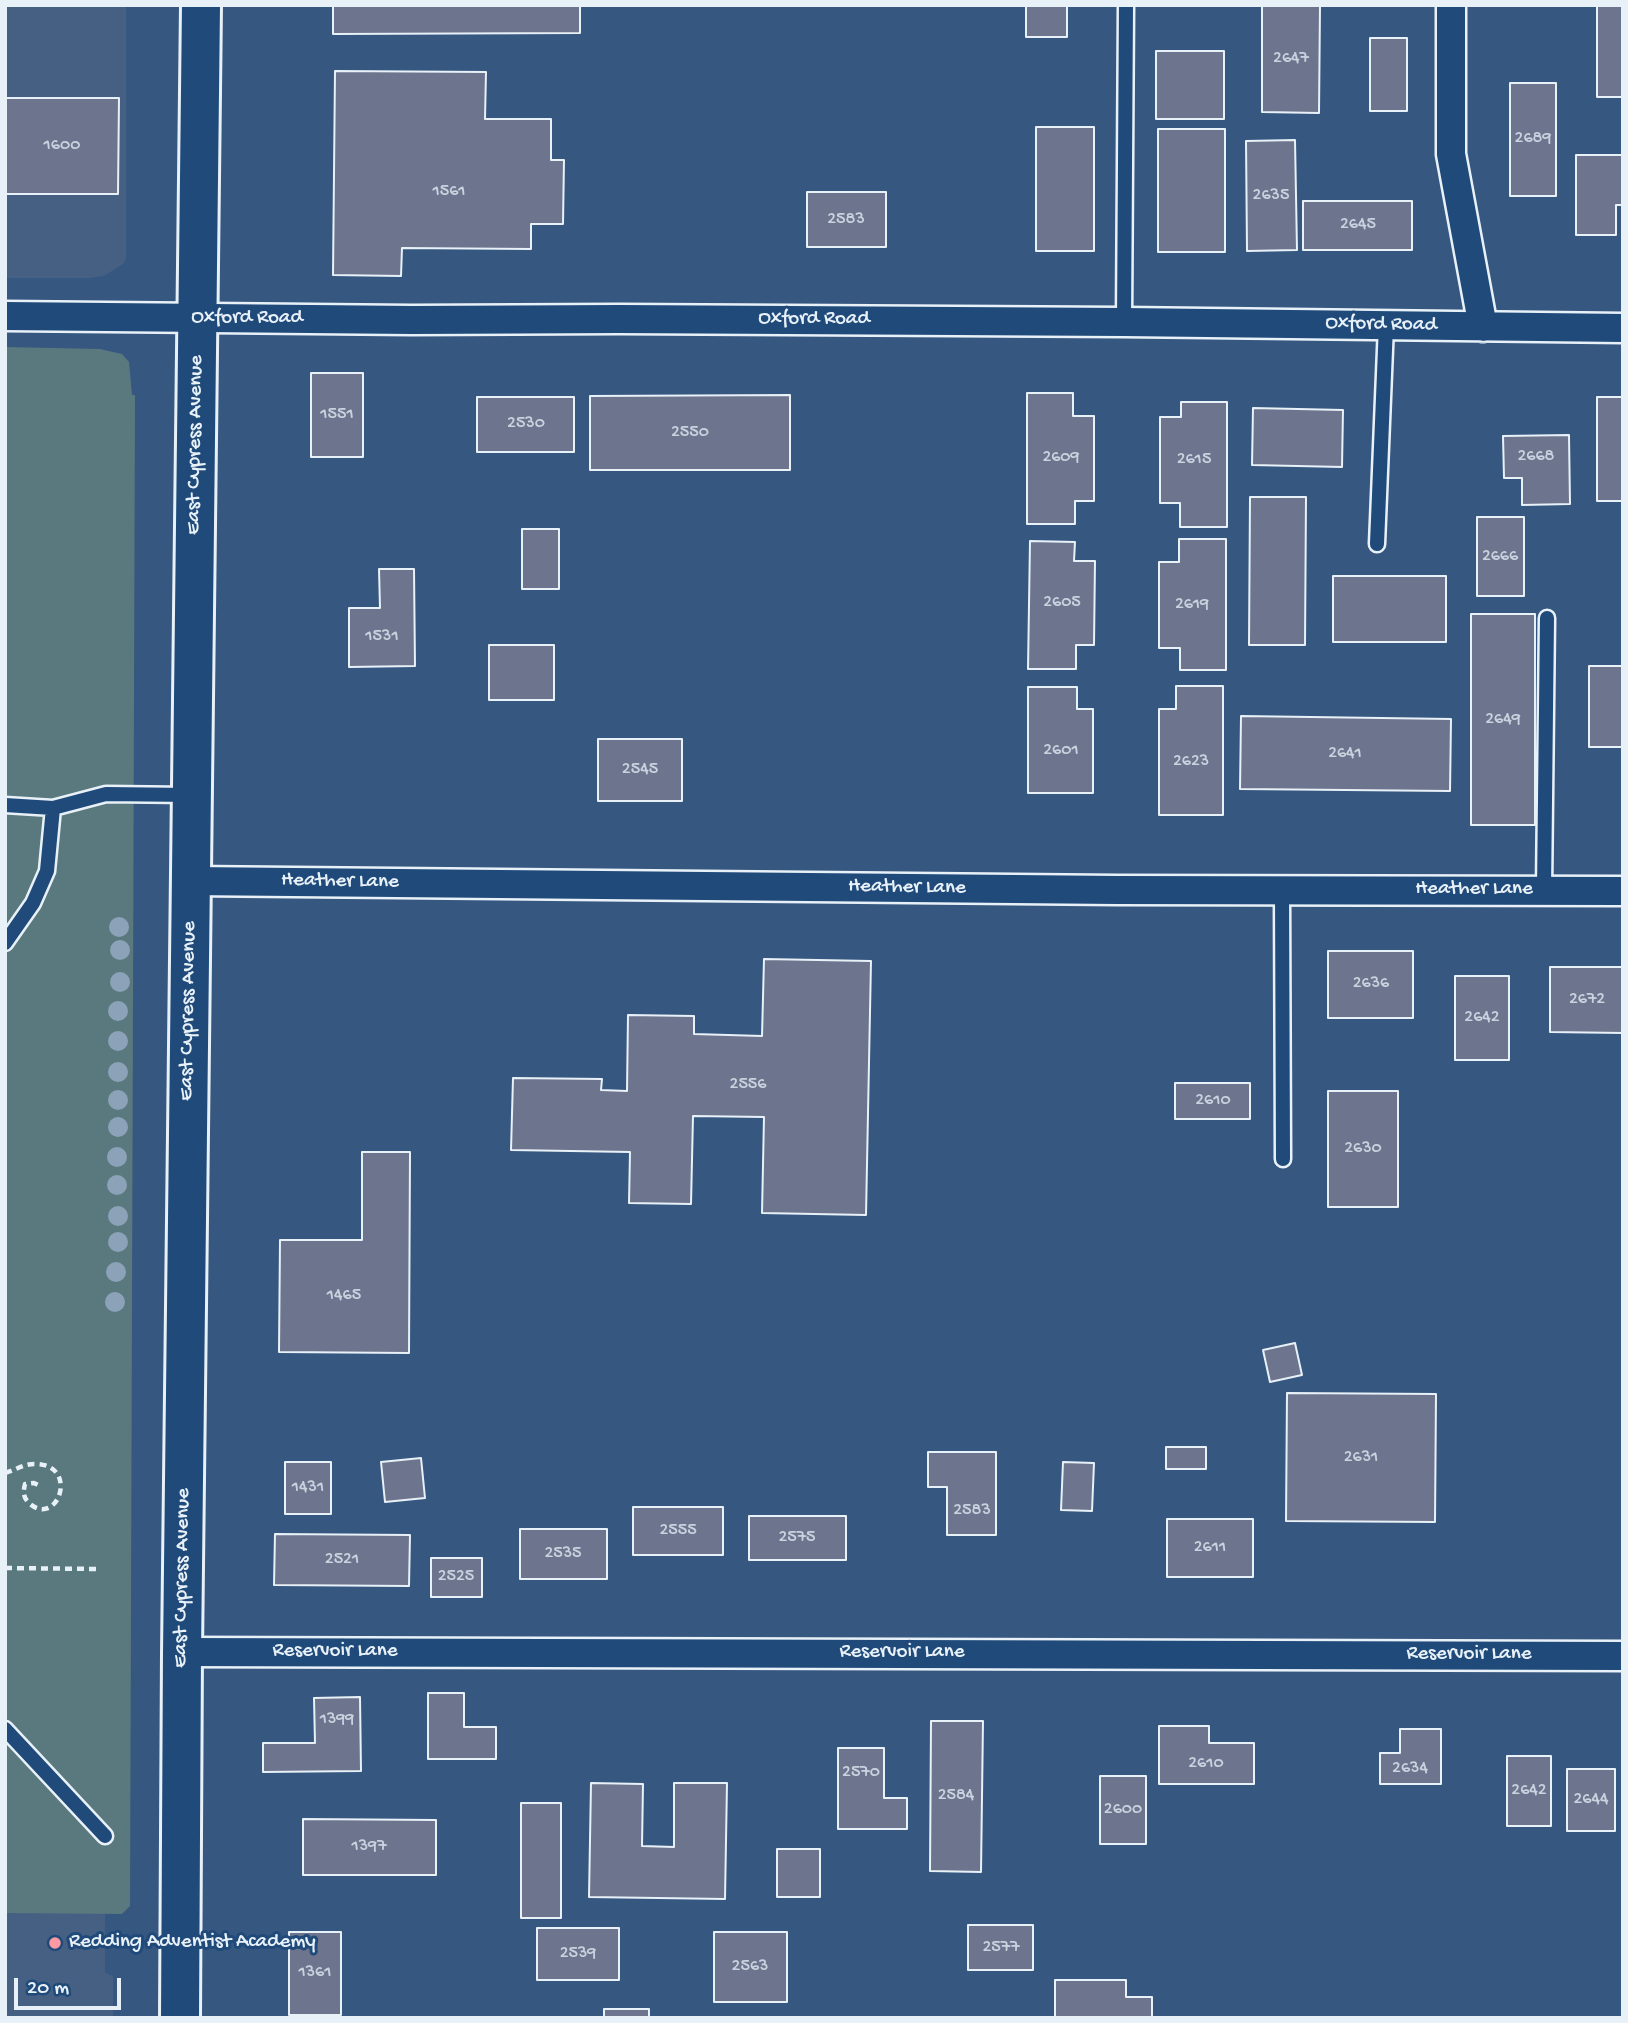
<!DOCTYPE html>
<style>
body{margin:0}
#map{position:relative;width:1628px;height:2023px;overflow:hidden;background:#365780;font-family:"Gochi Hand",sans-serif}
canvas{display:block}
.frame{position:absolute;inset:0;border:7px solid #e8f1f8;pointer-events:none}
.scale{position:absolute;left:14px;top:1978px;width:107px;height:32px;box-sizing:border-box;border:4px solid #e8f1f8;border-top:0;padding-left:9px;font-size:21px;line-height:24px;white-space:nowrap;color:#e8f1f8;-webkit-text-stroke:5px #1f4a7a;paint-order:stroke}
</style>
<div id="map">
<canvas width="1628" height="2023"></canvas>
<div class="frame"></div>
<div class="scale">20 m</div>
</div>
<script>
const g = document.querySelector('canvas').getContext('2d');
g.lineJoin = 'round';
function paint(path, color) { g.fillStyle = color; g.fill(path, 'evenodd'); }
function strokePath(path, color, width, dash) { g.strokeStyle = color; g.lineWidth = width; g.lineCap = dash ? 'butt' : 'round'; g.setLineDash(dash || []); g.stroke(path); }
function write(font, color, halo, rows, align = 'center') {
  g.font = font + ' "Gochi Hand",sans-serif'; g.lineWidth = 6; g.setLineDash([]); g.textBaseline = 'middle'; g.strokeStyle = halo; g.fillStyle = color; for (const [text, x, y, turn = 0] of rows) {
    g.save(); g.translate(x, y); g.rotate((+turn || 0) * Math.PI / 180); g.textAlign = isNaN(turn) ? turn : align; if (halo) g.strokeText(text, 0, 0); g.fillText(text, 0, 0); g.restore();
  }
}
paint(new Path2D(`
 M5,5H126V258L123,264L104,276L90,278H5Z
 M5,1913H105V1973L113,1976V2018H5Z`), '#466084');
paint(new Path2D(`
 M5,347L100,349L122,354L129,362L132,395H135L130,1906L122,1914L5,1913Z`), '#59797e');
const building = new Path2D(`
 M333,5H580V33L333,34Z
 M1026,5H1067V37H1026Z
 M1262,5H1320L1319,113L1262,112Z
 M1597,5H1623V97H1597Z
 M1370,38H1407V111H1370Z
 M1156,51H1224V119H1156Z
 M335,71L486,72L485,119H551V160H564L563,224H531V249L402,248L401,276L333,275Z
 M1510,83H1556V196H1510Z
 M5,98H119L118,194H5Z
 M1036,127H1094V251H1036Z
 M1158,129H1225V252H1158Z
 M1295,140L1297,250L1247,251L1246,141Z
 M1576,155H1623V205H1616V235H1576Z
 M807,192H886V247H807Z
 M1303,201H1412V250H1303Z
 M311,373H363V457H311Z
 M1027,393H1073V416H1094V501H1075V524H1027Z
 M790,395V470H590V396Z
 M477,397H574V452H477Z
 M1597,397H1623V501H1597Z
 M1181,402H1227V527H1180V503H1160V417H1181Z
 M1253,408L1343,410L1342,467L1252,465Z
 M1569,435L1570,504L1522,505V478H1504L1503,436Z
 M1250,497H1306L1305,645H1249Z
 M1477,517H1524V596H1477Z
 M522,529H559V589H522Z
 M1179,539H1226V670H1180V648H1159V562H1179Z
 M1030,541L1075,542L1074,561H1095L1094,645H1076V669H1028Z
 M379,569H414L415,666L349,667V608H380Z
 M1333,576H1446V642H1333Z
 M1471,614H1535V825H1471Z
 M489,645H554V700H489Z
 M1589,666H1623V747H1589Z
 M1176,686H1223V815H1159V709H1176Z
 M1028,687H1077V709H1093V793H1028Z
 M1241,716L1451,719L1450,791L1240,789Z
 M598,739H682V801H598Z
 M1328,951H1413V1018H1328Z
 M764,959L871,961L866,1215L762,1213L764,1117L693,1116L691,1204L629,1203L630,1152L511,1150L513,1078L602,1079L601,1090L627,1091L628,1015L694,1016V1034L762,1036Z
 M1550,967H1623V1033L1550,1032Z
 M1455,976H1509V1060H1455Z
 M1175,1083H1250V1119H1175Z
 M1328,1091H1398V1207H1328Z
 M362,1152H410L409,1353L279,1352L280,1240H362Z
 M1295,1343L1302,1375L1270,1382L1263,1350Z
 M1287,1393L1436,1394L1435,1522L1286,1521Z
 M1166,1447H1206V1469H1166Z
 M928,1452H996V1535H947V1487H928Z
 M421,1458L425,1498L385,1502L381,1462Z
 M285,1462H331V1514H285Z
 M1063,1462L1094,1463L1092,1511L1061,1510Z
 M633,1507H723V1555H633Z
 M749,1516H846V1560H749Z
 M1167,1519H1253V1577H1167Z
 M520,1529H607V1579H520Z
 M275,1534L410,1535L409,1586L274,1585Z
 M431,1558H482V1597H431Z
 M428,1693H464V1727H496V1759H428Z
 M360,1697L361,1771L263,1772V1743H315L314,1698Z
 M931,1721H983L981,1872L930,1871Z
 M1159,1726H1209V1743H1254V1784H1159Z
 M1400,1729H1441V1784H1380V1753H1400Z
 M838,1748H884V1798H907V1829H838Z
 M1507,1756H1551V1826H1507Z
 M1567,1769H1615V1831H1567Z
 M1100,1776H1146V1844H1100Z
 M591,1783L643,1784L642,1846L674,1847V1783H727L725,1899L589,1897Z
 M521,1803H561V1918H521Z
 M303,1819L436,1820V1875H303Z
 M777,1849H820V1897H777Z
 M968,1925H1033V1970H968Z
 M537,1928H619V1980H537Z
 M289,1932H341V2015H289Z
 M714,1932H787V2002H714Z
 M1055,1980H1126V1997H1152V2018H1055Z
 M604,2009H649V2018H604Z`);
paint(building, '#6d758e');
strokePath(building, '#e8f1f8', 2);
const lane = new Path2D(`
 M1124,322L1126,5
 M1377,544L1386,325
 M5,805L53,808L106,794L190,795
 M1282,890L1283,1159
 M1544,890L1547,618
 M5,943L33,903L47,871L53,808
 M5,1729L105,1836`);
const street = new Path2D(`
 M1451,5V154L1483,327
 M5,316L412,320L619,319L1124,322L1623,328
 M190,881L1117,890L1623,891
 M182,1652L1623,1656`);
const secondary = new Path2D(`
 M180,2018L182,1652L201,5`);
strokePath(lane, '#e8f1f8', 19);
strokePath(street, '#e8f1f8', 33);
strokePath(secondary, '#e8f1f8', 44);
strokePath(new Path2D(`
 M5,1473C16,1470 25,1463 37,1464C79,1466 58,1527 30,1504C23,1498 23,1492 25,1484L34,1483L40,1486
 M5,1568L97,1569`), '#e8f1f8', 4.5, [7, 5]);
strokePath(lane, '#1f4a7a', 14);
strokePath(street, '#1f4a7a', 28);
strokePath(secondary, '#1f4a7a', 38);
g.fillStyle = '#8ca2b8';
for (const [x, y] of [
 [119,927],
 [120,950],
 [120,982],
 [118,1011],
 [118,1041],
 [118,1072],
 [118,1100],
 [118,1127],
 [117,1157],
 [117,1185],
 [118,1216],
 [118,1242],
 [116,1272],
 [115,1302]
]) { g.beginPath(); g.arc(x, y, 10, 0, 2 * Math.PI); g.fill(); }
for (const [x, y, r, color] of [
 [55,1943,7,"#ff9aa2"]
]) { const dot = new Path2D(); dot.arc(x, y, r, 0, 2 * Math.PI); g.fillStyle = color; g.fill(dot); strokePath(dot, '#1f4a7a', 2.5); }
write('18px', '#c9d2de', null, [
 ["2647",1291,59],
 ["2689",1533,139],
 ["1600",62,146],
 ["1561",449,192],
 ["2635",1271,196],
 ["2583",846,220],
 ["2645",1358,225],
 ["1551",337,415],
 ["2530",526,424],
 ["2550",690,433],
 ["2668",1536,457],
 ["2609",1061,458],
 ["2615",1194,460],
 ["2666",1500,557],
 ["2605",1062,603],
 ["2619",1192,605],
 ["1531",382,637],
 ["2649",1503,720],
 ["2601",1061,751],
 ["2641",1345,754],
 ["2623",1191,762],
 ["2545",640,770],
 ["2636",1371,984],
 ["2672",1587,1000],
 ["2642",1482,1018],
 ["2556",748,1085],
 ["2610",1213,1101],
 ["2630",1363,1149],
 ["1465",344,1296],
 ["2631",1361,1458],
 ["1431",308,1488],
 ["2583",972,1511],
 ["2555",678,1531],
 ["2575",797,1538],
 ["2611",1210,1548],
 ["2535",563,1554],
 ["2521",342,1560],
 ["2525",456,1577],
 ["1399",337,1720],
 ["2610",1206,1764],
 ["2634",1410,1769],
 ["2570",861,1773],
 ["2642",1529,1791],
 ["2584",956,1796],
 ["2644",1591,1800],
 ["2600",1123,1810],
 ["1397",369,1847],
 ["2577",1001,1948],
 ["2539",578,1954],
 ["2563",750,1967],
 ["1361",315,1973]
]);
write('21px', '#e8f1f8', '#1f4a7a', [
 ["Oxford Road",247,319],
 ["Oxford Road",814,320],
 ["Oxford Road",1381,325,1],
 ["East Cypress Avenue",196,445,-89],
 ["Heather Lane",340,882,1],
 ["Heather Lane",907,888,1],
 ["Heather Lane",1474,890],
 ["East Cypress Avenue",189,1011,-89],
 ["East Cypress Avenue",183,1578,-89],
 ["Reservoir Lane",335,1652],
 ["Reservoir Lane",902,1653],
 ["Reservoir Lane",1469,1655]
]);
write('21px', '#e8f1f8', '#1f4a7a', [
 ["Redding Adventist Academy",69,1943]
], 'left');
</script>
